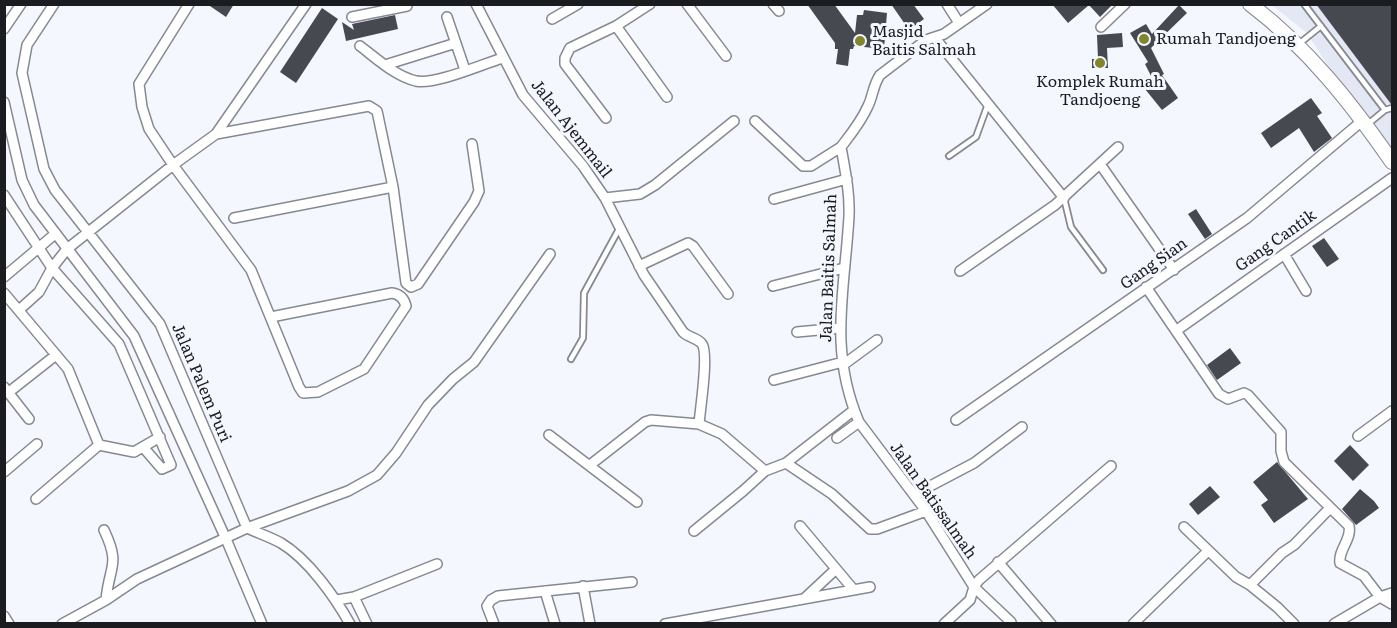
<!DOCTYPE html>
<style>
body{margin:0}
#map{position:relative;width:1397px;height:628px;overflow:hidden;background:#f5f7fe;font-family:Literata,serif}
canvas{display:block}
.frame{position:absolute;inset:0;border:6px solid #1b1c20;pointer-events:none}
</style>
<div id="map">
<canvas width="1397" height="628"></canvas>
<div class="frame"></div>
</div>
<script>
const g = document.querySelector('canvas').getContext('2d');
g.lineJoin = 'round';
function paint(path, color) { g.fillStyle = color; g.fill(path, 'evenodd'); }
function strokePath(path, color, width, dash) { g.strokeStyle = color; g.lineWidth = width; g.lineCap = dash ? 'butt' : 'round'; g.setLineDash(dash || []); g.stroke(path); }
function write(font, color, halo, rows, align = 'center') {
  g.font = font + ' Literata,serif'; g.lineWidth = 6; g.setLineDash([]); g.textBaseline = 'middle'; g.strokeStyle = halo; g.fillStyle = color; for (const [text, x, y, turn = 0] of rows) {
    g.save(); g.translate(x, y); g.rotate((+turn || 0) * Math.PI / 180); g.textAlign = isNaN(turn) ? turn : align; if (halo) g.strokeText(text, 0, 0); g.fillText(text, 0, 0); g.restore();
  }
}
paint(new Path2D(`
 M1272,5H1392V165L1307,33Z`), '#e4e8f4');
paint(new Path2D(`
 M207,4H234L226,17Z
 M807,4H834L855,33L857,15H863L864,10L887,13L884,49L854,46L853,49H850L848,66L836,64L838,49H835V43Z
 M891,4H913L924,19L909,30Z
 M1052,4H1113L1100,17L1089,5L1068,23Z
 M1316,4H1392V104H1391Z
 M1179,5L1187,13L1151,48L1164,74L1162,75L1178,98L1162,110L1145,89L1154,82L1145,64L1148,62L1130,33L1146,24L1152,34Z
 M322,8L338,19L296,83L280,72Z
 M395,15L398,29L346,41L342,22L354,30L352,24Z
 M1122,33L1123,47L1107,48L1108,68H1092V59H1098L1097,35Z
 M1311,98L1322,113L1317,116L1332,138L1314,152L1299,128L1271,148L1261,133Z
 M1196,209L1212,234L1205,239L1188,214Z
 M1324,238L1339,259L1327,267L1312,246Z
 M1230,348L1241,363L1217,380L1207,365Z
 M1350,445L1369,465L1353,481L1334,461Z
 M1277,462L1308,499L1274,523L1261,505L1268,500L1253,482Z
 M1210,486L1220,497L1198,515L1189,504Z
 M1360,489L1374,501L1379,508L1356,525L1342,509Z`), '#474950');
const lane = new Path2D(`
 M1304,4L1385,110
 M1300,43L1321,26
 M1368,124L1385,110L1392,108
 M949,156L976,137L988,104
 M1064,198L1071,227L1103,270
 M571,359L583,338L584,293L619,229`);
const street = new Path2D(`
 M54,4L27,45L22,73L44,169L55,190L160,324L247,528C258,533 270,537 281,543C308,559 335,597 350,624
 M189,4L139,84L142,107L149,129L173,165L251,270L299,387L303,393L318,392L364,369L406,306C404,298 399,294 392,293L271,317
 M476,4L523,95L583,166L605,198L644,275L683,332C689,338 698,338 702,344C709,354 700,410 699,424
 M687,4L726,56
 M773,4L779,11
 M947,4L959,23
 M987,4L944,34L926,40L880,75C873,85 873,96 868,106C861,122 851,134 841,147C845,170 850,193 849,216C845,290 828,349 859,422L926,511L974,587L1011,622
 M352,17L407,6
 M447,17L465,70
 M552,19L578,4
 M616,26L667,97
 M1101,27L1125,4
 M4,29L21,4
 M935,38L1064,198
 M360,46C376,58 395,76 416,81C436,85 482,64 503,58
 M385,65L456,43
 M4,102L22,180L34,205L134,336L226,539L262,624
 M606,118L565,64V58L570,48L616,26L650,4
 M755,121L803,166H811L841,147
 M216,134L369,106L377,111L393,187L406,283L411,287L418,284L474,202L479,191L472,144
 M1100,164L1174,270
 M4,195L52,268L119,344L171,465L162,469L143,447
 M605,198L640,194L655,185L734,121
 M774,199L847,179
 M234,218L393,187
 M1284,254L1306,291
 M639,266L688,243L693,246L728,294
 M960,271L1055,205L1118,147
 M4,277L55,234
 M773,286L844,268
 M1146,287L1219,394L1228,399L1244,393L1248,395L1281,432V451L1284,462L1349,526C1352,539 1338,550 1340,563L1364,576L1380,597L1392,604
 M4,293L68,369L99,445
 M19,310L39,292L52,268L67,249L173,165L216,134L306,4
 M1177,330L1392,178
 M797,332L840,328
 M843,365L877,340
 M774,380L843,362
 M4,387L29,419
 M9,392L56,355
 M956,420L1247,218L1362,121
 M549,435L637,502
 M1358,436L1392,411
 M837,438L859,422
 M99,445L134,452L160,437
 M786,463L832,494L870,529H877L926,511
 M590,465L645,422L651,420L699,424L722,434L765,471L786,463L854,410
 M4,472L37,444
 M915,494L974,463L1022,427
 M36,499L99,445
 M800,526L853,589
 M1184,527L1236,577L1250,585L1277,607L1294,624
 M104,530C121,566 109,565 106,600
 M694,531L743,491L765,471
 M998,562L1051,624
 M1250,585L1282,553L1294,545L1330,508
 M583,586L590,624
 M545,591L555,624
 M354,597L367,624
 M805,598L836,569
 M337,600L354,597L437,564
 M4,616L9,624
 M62,624L106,600L137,579L247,528L348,491L377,475L396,453L428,405L453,379L474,362L550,254
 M494,624L487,606L491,600L498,596L632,582
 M665,624L870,587
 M944,624L970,600L974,587L979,580L1111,466
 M1133,624L1208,551
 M1334,624L1380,597L1392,593`);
const secondary = new Path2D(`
 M1250,4C1307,47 1352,104 1392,162`);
strokePath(lane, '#878992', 8);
strokePath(street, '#878992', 12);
strokePath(secondary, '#878992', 16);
strokePath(lane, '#fff', 4.5);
strokePath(street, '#fff', 9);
strokePath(secondary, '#fff', 14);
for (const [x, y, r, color] of [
 [1144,39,6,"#83842e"],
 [860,41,6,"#83842e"],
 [1100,63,6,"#83842e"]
]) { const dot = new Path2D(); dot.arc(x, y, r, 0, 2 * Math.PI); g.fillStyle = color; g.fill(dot); strokePath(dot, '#f5f7fe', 2); }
write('16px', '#1b1c20', '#f5f7fe', [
 ["Masjid",872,32],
 ["Baitis Salmah",872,50],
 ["Rumah Tandjoeng",1156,39],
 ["Komplek Rumah",1100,82,"center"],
 ["Tandjoeng",1100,100,"center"]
], 'left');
write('16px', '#1b1c20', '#f5f7fe', [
 ["Jalan Ajemmail",571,129,52],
 ["Gang Cantik",1276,241,-35],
 ["Gang Sian",1154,264,-35],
 ["Jalan Baitis Salmah",829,268,-88],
 ["Jalan Palem Puri",201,383,67],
 ["Jalan Batissalmah",933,501,55]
]);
</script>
